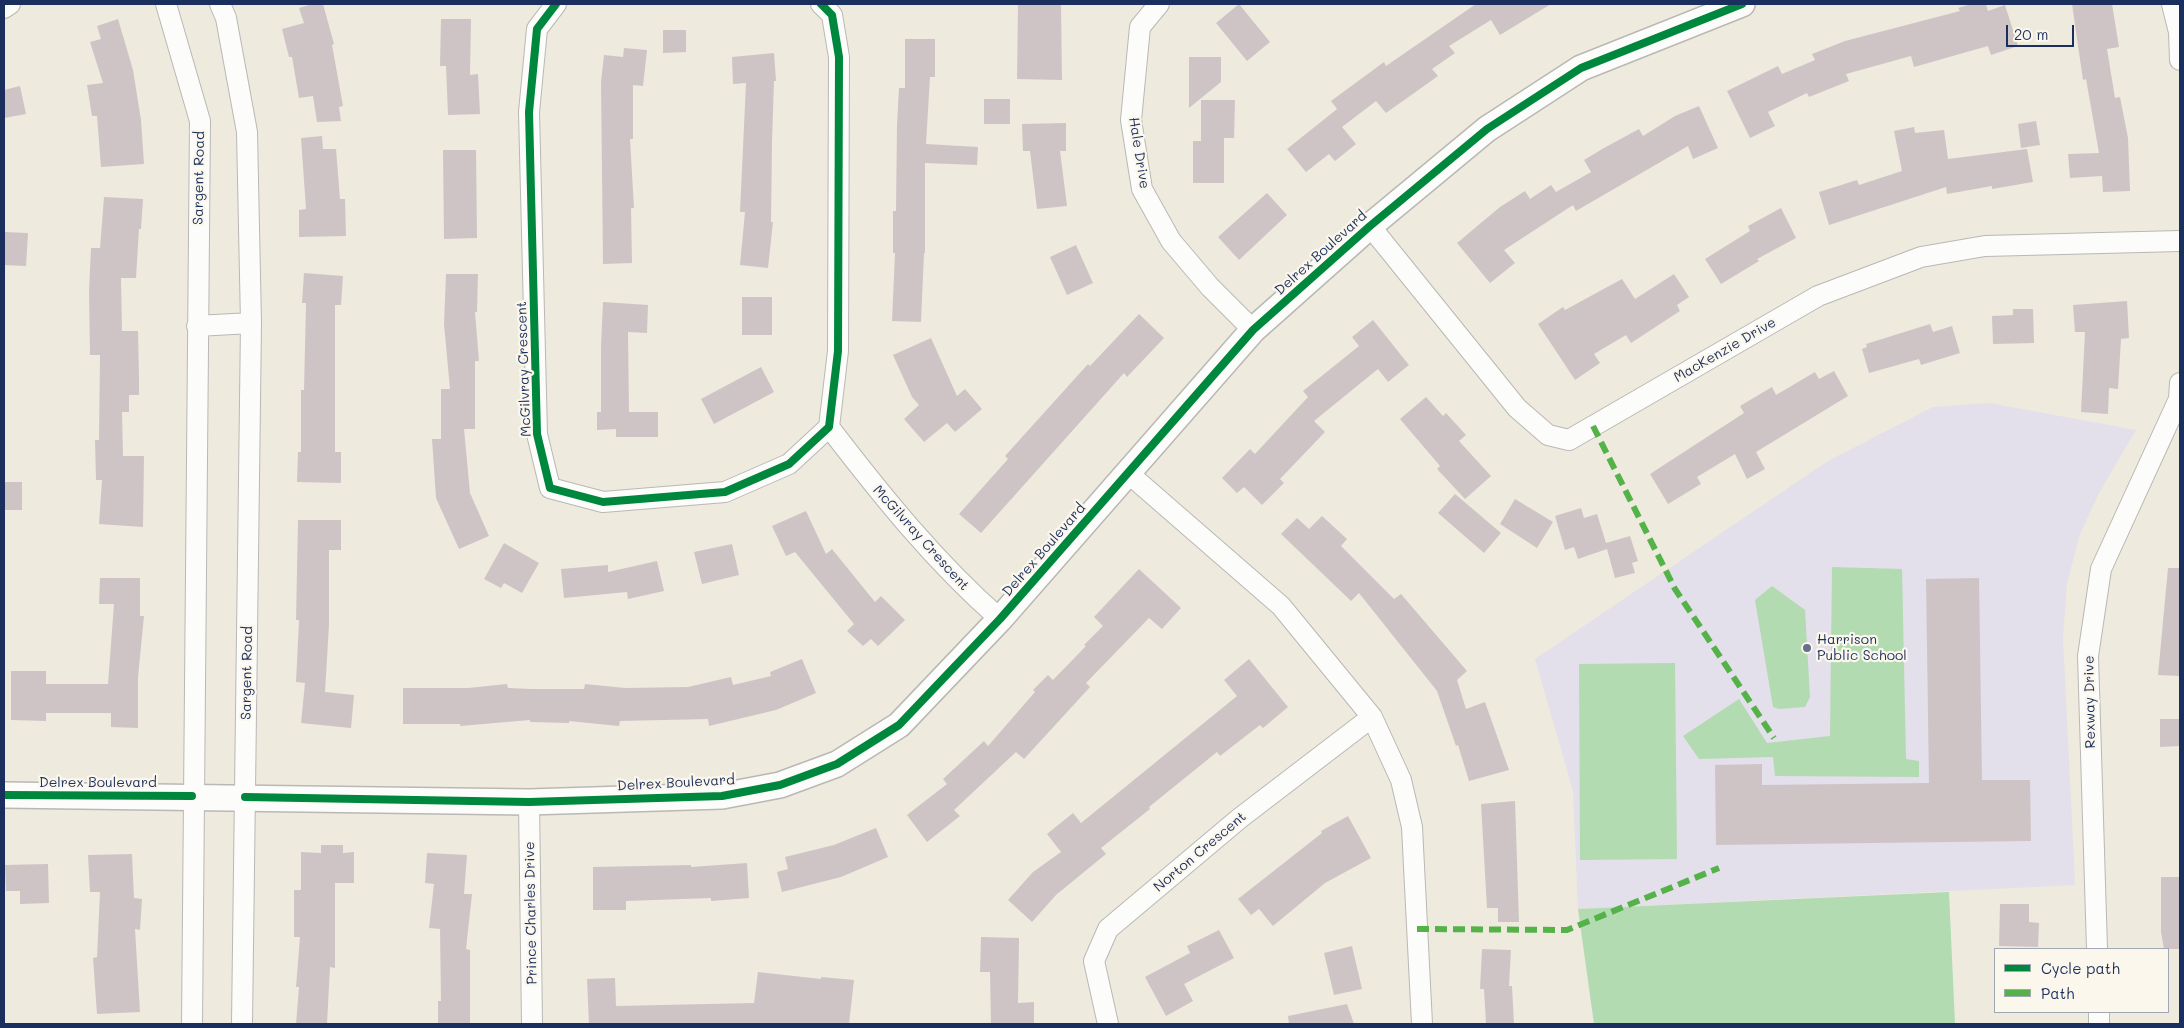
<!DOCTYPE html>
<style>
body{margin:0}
#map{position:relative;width:2184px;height:1028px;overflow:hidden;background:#eeeadd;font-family:Mali,sans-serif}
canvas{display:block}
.frame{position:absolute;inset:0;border:5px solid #1b2f5e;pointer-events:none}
.legend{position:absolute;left:1994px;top:948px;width:175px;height:65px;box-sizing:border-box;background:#fbf7ec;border:1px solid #a1a7b3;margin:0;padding:6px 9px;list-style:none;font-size:15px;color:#1b2f5e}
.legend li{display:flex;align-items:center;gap:10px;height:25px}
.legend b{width:25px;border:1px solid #a1a7b3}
.scale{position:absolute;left:2006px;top:25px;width:68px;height:22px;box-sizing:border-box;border:2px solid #1b2f5e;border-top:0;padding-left:6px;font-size:15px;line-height:18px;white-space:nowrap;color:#1b2f5e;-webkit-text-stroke:4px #fbf7ec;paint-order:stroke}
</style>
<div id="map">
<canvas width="2184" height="1028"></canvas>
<div class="frame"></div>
<ul class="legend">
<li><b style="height:6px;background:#00873e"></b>Cycle path</li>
<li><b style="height:6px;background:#55b248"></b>Path</li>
</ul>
<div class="scale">20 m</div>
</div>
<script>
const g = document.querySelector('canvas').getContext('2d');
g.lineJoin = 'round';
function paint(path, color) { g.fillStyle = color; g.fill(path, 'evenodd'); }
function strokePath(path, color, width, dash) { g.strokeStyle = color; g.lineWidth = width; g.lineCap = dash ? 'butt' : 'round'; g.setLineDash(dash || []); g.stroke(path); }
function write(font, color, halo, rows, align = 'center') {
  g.font = font + ' Mali,sans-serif'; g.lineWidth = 4.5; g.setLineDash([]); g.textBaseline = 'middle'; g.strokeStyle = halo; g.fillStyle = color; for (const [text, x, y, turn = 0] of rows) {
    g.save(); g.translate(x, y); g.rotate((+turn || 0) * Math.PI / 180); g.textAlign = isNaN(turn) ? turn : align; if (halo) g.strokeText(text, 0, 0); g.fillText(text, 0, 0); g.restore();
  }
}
paint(new Path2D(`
 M1989,403L2136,430L2099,493L2080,534L2067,583L2063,637L2075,885L1578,909L1573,791L1535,659L1828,461L1933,407Z`), '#e3dfeb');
paint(new Path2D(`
 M1832,567L1902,569L1906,759L1919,761V777L1775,776L1773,757L1699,759L1683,736L1739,699L1767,743L1830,736Z
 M1772,586L1805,610L1810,697L1805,707L1779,709L1773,707L1755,600Z
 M1675,663L1677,859L1580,860L1579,664Z
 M1949,892L1955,1024H1594L1578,909Z`), '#b2dbb1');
paint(new Path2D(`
 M312,4H323L334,44L332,45L343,106L339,107L341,121L317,122L313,96L299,98L292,57H289L282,29L304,23L299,8Z
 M1018,4H1061L1062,80L1017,79Z
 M1239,4L1270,42L1247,61L1216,23Z
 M1476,4H1551L1500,35L1491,20L1449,46L1455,53L1432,69L1438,76L1386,113L1376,101L1342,127L1356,144L1335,161L1329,154L1306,172L1287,149L1337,109L1331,101L1384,62L1386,66Z
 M1971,4H1986L1988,11L2005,5L2018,46L1991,55L1988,46L1914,67L1911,56L1846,74L1849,81L1809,97L1807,93L1768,112L1775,126L1750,138L1727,91L1778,66L1782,74L1815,60L1812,54L1845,41L1960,11L1958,8Z
 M2072,4H2112L2119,47L2107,49L2115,98L2120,97L2128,138L2130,191L2103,192L2102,176L2070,178L2068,154L2099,153L2086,79L2083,80Z
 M118,19L133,70L141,120L144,164L101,167L97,116H92L87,85L103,83L90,42L101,39L97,26Z
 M441,19H471L470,75L478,74L480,114L448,115L446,66H440Z
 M663,30H686V52L663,53Z
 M905,39H935V77H930L926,144L978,147L977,165L925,163V253H924L921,322L892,321L895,253H893V211H896L897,124L899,88H905Z
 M624,48L647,50L643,86L633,85V139H630L634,208H631L632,263L603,264L601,82L604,55L623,57Z
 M774,53L776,81H774L772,142L771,222H773L768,268L740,265L745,212H740L746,83L733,84L732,57Z
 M1189,57H1221V82L1189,108Z
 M20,86L26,114L4,118V90Z
 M984,99H1010V124H984Z
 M1201,100H1235L1234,138H1224V183H1193V141H1201Z
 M1699,106L1718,148L1693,159L1688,146L1576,211L1573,205L1504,250L1515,263L1490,283L1457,243L1500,207L1525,191L1530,199L1551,185L1556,192L1591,172L1584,160L1604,148L1639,129L1643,136L1675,116Z
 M2036,121L2040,145L2021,148L2018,124Z
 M1066,123V151H1060L1067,206L1037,209L1030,151H1023L1022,124Z
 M1914,127L1915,133L1944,130L1948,159L2027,149L2033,182L1992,189V186L1947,194L1946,187L1829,225L1819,192L1857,180L1859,185L1902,171L1894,131Z
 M322,136L323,149H336L340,199H345L346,236L299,237V210L306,209L301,138Z
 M443,150H476L477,238L444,239Z
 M1267,193L1287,215L1239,260L1218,237Z
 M104,197L143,199L141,229H139L136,278H121L122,331H138L139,377V395H129V412H122L123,456H144L143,527L99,524L102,480H96L95,440H99L100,355H90L89,291L91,248H100Z
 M1781,208L1796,238L1757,259L1759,261L1721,284L1705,259L1750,231L1748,226Z
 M4,232L28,233L26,266L4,265Z
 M1076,245L1093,283L1067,295L1050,257Z
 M304,273L343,276L341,305H335V452H341V483L297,482L298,452H301V390H304L306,303H302Z
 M446,274H478L477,312H475L479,361H475V429H464L470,493L489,536L459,549L436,498L432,439H441V389H450L444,324Z
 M1674,274L1689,297L1677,305L1680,311L1631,343L1626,335L1594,354L1600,363L1575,380L1538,324L1563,307L1565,310L1622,279L1635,299Z
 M742,297H772V335H742Z
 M2127,301L2129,338L2121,339L2118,389L2109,388L2108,414L2081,412L2085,332H2075L2073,305Z
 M603,302L648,305L647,333L628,332L629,412H658V437H616V429L597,430V412H601V346Z
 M2013,309H2033L2034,343L1993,344L1992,316L2013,315Z
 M1139,314L1164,338L1127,377L1124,373L981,533L959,514L1008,459L1005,456L1088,364L1090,366Z
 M1373,320L1409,365L1388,382L1378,369L1314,421L1325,432L1280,479L1284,483L1262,505L1244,487L1237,493L1222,478L1250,449L1255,454L1308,397L1303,391L1359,346L1352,337Z
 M1930,324L1933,332L1952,326L1960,353L1921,365L1919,359L1869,373L1862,349L1867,347L1866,344Z
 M931,338L957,396L965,389L982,409L955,432L947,423L924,442L904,419L919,405L912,397L893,355Z
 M761,367L774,392L714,424L701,399Z
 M1834,371L1848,396L1756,452L1765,469L1747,479L1735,454L1697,477L1701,484L1668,504L1650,474L1744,413L1740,406L1772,387L1776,395L1815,372L1819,379Z
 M1426,397L1443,416L1446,413L1466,435L1459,441L1491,476L1465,499L1437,469L1440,466L1400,419Z
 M4,482H22V510H4Z
 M1455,494L1501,533L1484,553L1438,513Z
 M1515,499L1553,522L1537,548L1500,524Z
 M1581,508L1584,518L1597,514L1606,543L1630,536L1638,561L1632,563L1635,573L1615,578L1607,549L1578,559L1574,547L1565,550L1555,516Z
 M806,511L826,554L832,549L875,602L881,596L905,620L878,646L871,639L863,646L847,631L854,624L795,552L786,556L772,526Z
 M1322,516L1347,539L1341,546L1394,599L1401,594L1467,671L1457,680L1466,709L1485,702L1509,770L1469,781L1458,745L1456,746L1437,691L1359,593L1351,601L1281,534L1297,518L1309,529Z
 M298,520H341V550H329V625L325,692L354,695L351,728L301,723L305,683L296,682L299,620H296Z
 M504,543L539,563L522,593L504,583L501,588L484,579Z
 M732,544L739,575L702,584L694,552Z
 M657,561L664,591L628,599L627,592L564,598L561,569L608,565V572Z
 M2168,568H2180V676L2158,675Z
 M1139,569L1181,608L1162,629L1149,618L1086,683L1090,687L1024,759L1016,752L954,810L960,816L927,842L907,815L947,784L943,779L984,741L988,746L1035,692L1033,690L1048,675L1053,680L1086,646L1084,645L1103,626L1094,617Z
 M100,578H140V616H144L138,677V728L111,727V713H46V721L11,720V671H46V684H108L114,604H99Z
 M1979,578L1982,780H2030L2031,841L1716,845L1715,765L1762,764V785L1929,783L1926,579Z
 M802,659L816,693L776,710L709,726L708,719L620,721L619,726L569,721V723L530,722V720L460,726V724H403V688H468L507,684L508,688L532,689H584L585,684L625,688L688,687L731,677L733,685L771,676L770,672Z
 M1249,659L1288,707L1263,728L1260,725L1220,756L1217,752L1149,807L1150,809L1101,848L1106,854L1056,895L1032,922L1008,900L1033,872L1061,852L1047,834L1073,813L1081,823L1237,696L1224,680Z
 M2160,719H2180V746L2160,747Z
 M1515,801L1519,922H1498V908H1487L1481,804Z
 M1348,816L1371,858L1325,883L1273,926L1259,909L1251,915L1238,899L1322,833L1321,831Z
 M876,828L888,857L841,877L782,892L777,872L788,869L785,857L834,845Z
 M321,845H343V853L354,852V883H335V968L330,967L327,1024H296L299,987H296L300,937H294V890H301V852L321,853Z
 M427,853L467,855L464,894H472L466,949L470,950V1024H438V1001H441L440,929L429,928L434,884L425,883Z
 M132,854L134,898L142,899L140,930L135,929L140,1012L97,1014L93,958L97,957L100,892H90L88,855Z
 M747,863L749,898L711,901V898L626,901V910H593V867L691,865V867Z
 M48,864L49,903L20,904V891H6L5,865Z
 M2161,877H2180V949H2164L2161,932Z
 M2000,904H2029V922L2039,923L2038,947L1999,946Z
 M1219,930L1234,958L1184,984L1193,1001L1166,1016L1145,977L1190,953L1187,946Z
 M981,937L1019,938L1018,1003L1034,1002V1024H991L990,972H980Z
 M1352,946L1362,989L1334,995L1324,953Z
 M1482,949L1511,950L1509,986H1512L1514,1024H1486L1484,989H1480Z
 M758,972L821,979V977L854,980L849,1024H589L587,979L615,978L616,1006L754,1003Z
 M1347,1004L1354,1024H1289L1288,1016Z`), '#cec4c6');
const minor = new Path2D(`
 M166,4L200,121L192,1024
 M220,4L226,18L247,132L251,323L242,1024
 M556,4L537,29L529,112L537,434L550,488L603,502L725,492L789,464L829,427L838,351L839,57L832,15L821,4
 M1159,4L1140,27L1131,120L1142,189L1171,241L1210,287L1253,330
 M2172,4L2179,32L2180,60
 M4,8L10,4
 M1370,226L1517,408L1548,435L1569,440L1818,296L1921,257L1985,246L2180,241
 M197,326L251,323
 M829,427C882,496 935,562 1000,619
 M1128,473L1281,606L1372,717L1401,780L1412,827L1422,1024
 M529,802L532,1024
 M2097,949L2088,656L2101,569L2179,399L2180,383
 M2099,1012V1024
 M1108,1024L1094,961L1108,929L1240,818L1372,717`);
const tertiary = new Path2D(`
 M4,795L529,802L722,796L780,785L837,764L899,725L1000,619L1253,330L1370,226L1487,129L1581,68L1742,4`);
strokePath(minor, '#b9b8b5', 22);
strokePath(tertiary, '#b9b8b5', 28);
strokePath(minor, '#fcfcfa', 20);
strokePath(tertiary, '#fcfcfa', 25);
strokePath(new Path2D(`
 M1593,426L1675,589L1774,738
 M1417,929L1567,930L1719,868`), '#55b248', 6, [12, 6]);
strokePath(new Path2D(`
 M556,4L537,29L529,112L537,434L550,488L603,502L725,492L789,464L829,427L838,351L839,57L832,15L821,4
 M4,795L192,796
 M245,797L529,802L722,796L780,785L837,764L899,725L1000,619L1253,330L1370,226L1487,129L1581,68L1742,4`), '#00873e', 8);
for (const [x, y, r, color] of [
 [1807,648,5,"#65708a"]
]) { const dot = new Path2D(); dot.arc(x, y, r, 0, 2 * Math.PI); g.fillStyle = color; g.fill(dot); strokePath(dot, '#fbf7ec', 2); }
write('14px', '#1b2f5e', '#fbf7ec', [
 ["Hale Drive",1139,153,81],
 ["Sargent Road",199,178,-89],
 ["Delrex Boulevard",1321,253,-42],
 ["MacKenzie Drive",1725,350,-30],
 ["McGilvray Crescent",524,369,-92],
 ["McGilvray Crescent",921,538,48],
 ["Delrex Boulevard",1044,550,-49],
 ["Sargent Road",247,673,-89],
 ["Rexway Drive",2090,702,-91],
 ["Delrex Boulevard",98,783],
 ["Delrex Boulevard",676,783,-3],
 ["Norton Crescent",1200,852,-40],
 ["Prince Charles Drive",531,913,-91]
]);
write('14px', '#1b2f5e', '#fbf7ec', [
 ["Harrison",1817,640],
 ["Public School",1817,656]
], 'left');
</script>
